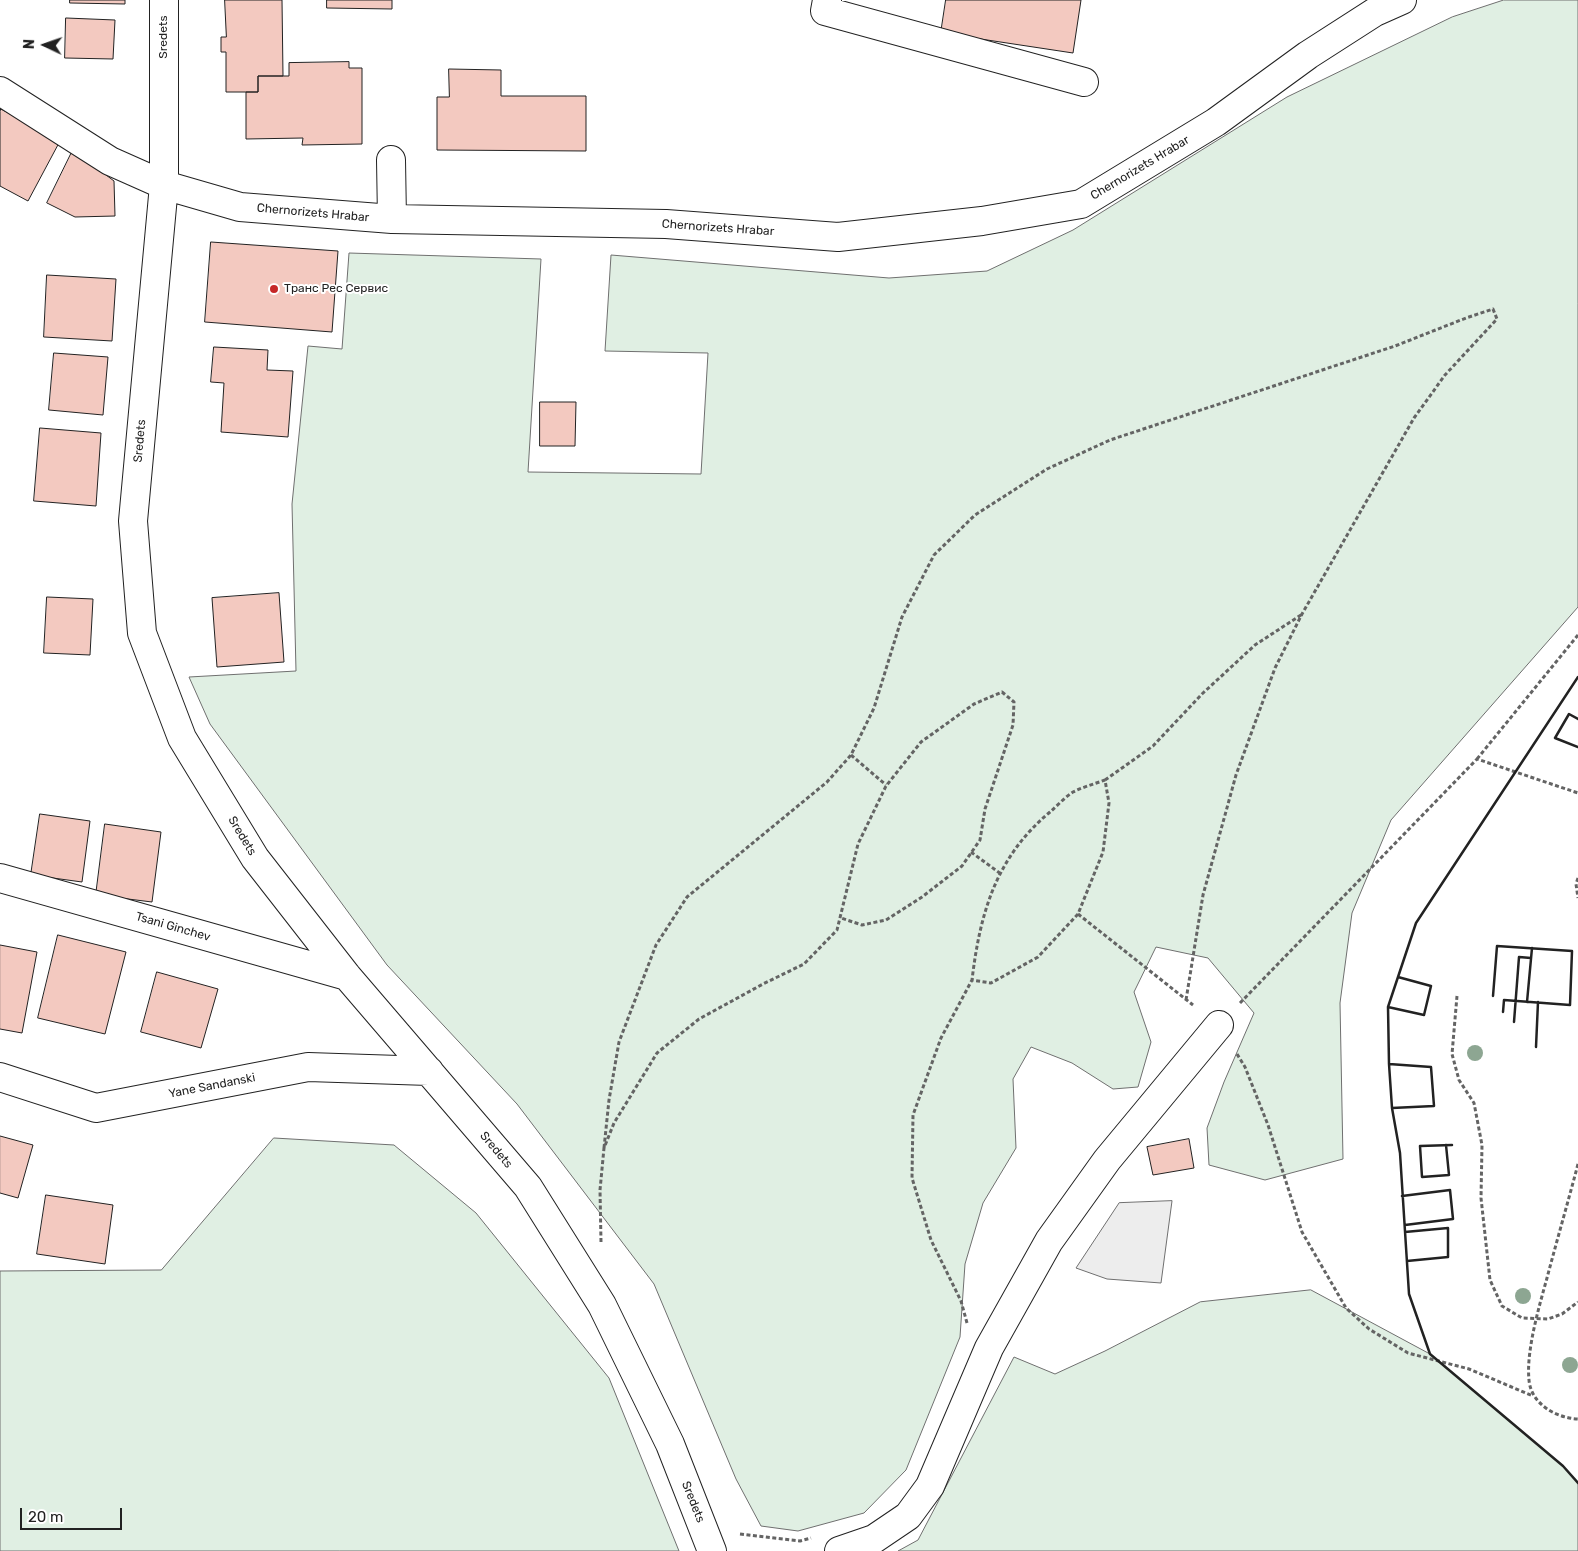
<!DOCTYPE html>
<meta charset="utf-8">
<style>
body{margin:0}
#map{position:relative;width:1578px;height:1551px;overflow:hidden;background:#fff;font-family:Rubik,sans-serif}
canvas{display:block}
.north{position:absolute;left:20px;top:20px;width:50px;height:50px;-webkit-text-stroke:4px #fff;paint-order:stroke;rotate:273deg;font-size:14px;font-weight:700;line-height:20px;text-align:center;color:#222}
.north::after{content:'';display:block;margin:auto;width:18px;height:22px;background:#222;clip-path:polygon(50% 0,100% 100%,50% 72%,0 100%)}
.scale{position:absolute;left:20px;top:1508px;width:102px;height:22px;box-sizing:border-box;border:2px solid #222;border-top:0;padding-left:6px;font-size:15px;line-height:18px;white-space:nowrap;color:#222;-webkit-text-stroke:4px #fff;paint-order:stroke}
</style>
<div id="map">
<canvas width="1578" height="1551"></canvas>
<div class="north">N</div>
<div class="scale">20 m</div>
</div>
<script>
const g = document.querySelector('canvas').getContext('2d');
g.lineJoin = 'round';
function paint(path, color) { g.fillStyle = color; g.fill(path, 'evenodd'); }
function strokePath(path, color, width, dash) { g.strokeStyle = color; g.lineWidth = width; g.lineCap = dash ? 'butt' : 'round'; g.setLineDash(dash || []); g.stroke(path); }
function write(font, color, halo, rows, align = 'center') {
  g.font = font + ' Rubik,sans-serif'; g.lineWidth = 4; g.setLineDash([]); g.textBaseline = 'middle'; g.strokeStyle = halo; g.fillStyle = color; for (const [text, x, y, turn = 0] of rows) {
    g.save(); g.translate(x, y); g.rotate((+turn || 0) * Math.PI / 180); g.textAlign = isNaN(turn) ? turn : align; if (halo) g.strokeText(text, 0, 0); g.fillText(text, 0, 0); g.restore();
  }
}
const green = new Path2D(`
 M1504,0H1578V607L1391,820L1352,913L1340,1003L1343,1159L1265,1180L1209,1165L1207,1128L1224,1082L1254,1013L1208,958L1156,947L1134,992L1151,1042L1138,1087L1113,1089L1072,1063L1031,1047L1013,1079L1016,1148L983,1203L965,1264L960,1337L906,1470L864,1513L798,1531L761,1526L736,1479L654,1284L517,1104L387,965L210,724L189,677L296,671L292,504L308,346L342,349L349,253L541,259L528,472L701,474L708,353L605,351L611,255L889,278L987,271L1073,230L1287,97L1452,17Z
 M274,1138L394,1145L476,1213L609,1378L679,1551H0V1271L161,1270Z
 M1311,1290L1430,1354L1563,1466L1578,1483V1551H898L918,1540L1014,1357L1055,1374L1105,1351L1200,1302Z`);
paint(green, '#e0efe3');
strokePath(green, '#6f6f6f', 1);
const parking = new Path2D(`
 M1172,1201L1161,1283L1107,1279L1076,1268L1119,1203Z`);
paint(parking, '#ededed');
strokePath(parking, '#6f6f6f', 1);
const building = new Path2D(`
 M70,0H125V4L70,3Z
 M225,0H282L283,76H258V92H226V52H221V37H226Z
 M327,0H392V9L327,8Z
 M946,0H1081L1073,53L941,33Z
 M66,18L115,20L113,59L65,58Z
 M349,62V68H362V144L302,145L303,138L246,139V92H258V76H289V63Z
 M449,69L501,70V96H586V151L437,150V97H449Z
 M1,109L60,141L28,201L0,186V112Z
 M73,150L114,181L115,216L75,217L47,203Z
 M211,242L338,251L332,332L205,322Z
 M47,275L116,279L112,341L44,337Z
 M214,347L268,350L267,370L293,371L288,437L221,432L224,383L211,382Z
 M54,353L108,357L103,415L49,410Z
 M540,402H576L575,446H540Z
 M40,428L101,433L96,506L34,501Z
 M279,593L284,662L217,667L212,598Z
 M47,597L93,599L90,655L44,653Z
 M40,814L90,821L82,882L31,875Z
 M105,824L161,832L152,902L96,895Z
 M58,935L126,952L105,1034L38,1018Z
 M0,945L37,952L22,1033L0,1029Z
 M157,972L218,989L201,1048L141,1032Z
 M0,1136L33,1145L18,1198L0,1193Z
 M1189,1139L1194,1168L1153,1175L1147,1147Z
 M46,1195L113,1205L105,1264L37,1254Z`);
paint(building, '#f3c9c0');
strokePath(building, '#222', 1);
const minor = new Path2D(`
 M164,0V185L133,521L142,633L182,738L255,858L347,976L528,1187L602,1305L670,1444L712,1551
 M827,0L825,11L1084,82
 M0,91L110,161L164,185L240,207L392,219L666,224L838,237L982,221L1081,204L1216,122L1308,55L1375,12L1402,0
 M391,160L392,219
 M0,878L347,976
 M0,1077L96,1108L308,1067L429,1071
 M839,1551L874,1539L908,1516L930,1486L989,1348L1049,1241L1107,1160L1219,1025`);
strokePath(minor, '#222', 30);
strokePath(new Path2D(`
 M851,755L886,785
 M1477,759L1578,635
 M1105,780L1153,746L1202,694L1255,645L1301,615
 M971,852L1001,874
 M1578,878L1576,884L1578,898
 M1078,914L1193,1005
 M1457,996L1452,1054L1459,1080L1474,1103L1482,1145L1481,1198L1490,1280L1502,1306L1522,1318L1548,1319L1562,1314L1578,1302
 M1240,1003L1477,759L1578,793
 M1237,1054L1245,1067L1268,1125L1302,1232L1346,1308L1369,1329L1408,1353L1469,1369L1533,1396
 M604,1148L609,1100L619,1042L656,945L687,897L827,782L851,755L874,708L902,617L934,555L975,515L1047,469L1110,440L1395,346L1466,318L1493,309L1497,319L1445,375L1414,418L1302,614L1275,668L1236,775L1203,895L1186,1000
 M1578,1164C1568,1202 1557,1240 1547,1278C1539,1307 1526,1351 1529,1380C1531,1404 1556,1418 1578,1419
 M601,1242L600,1190L604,1148L614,1123L657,1053L699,1019L763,984L804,964L837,930L858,844L886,786L921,742L974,704L1002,692L1014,702L1013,725L985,809L980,840L962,866L922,897L886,920L862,925L841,918
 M967,1323L961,1301L931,1240L912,1178L913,1115L941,1038L972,980L991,983L1038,957L1078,914L1103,852L1109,803L1105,780C1094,784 1083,787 1073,792C1065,797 1057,806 1050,812C996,857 980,913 972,980
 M740,1534L800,1541L811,1538`), '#646464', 3, [4, 2.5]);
strokePath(minor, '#fff', 28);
strokePath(new Path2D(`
 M1578,677L1416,923L1388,1007L1389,1064L1392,1108L1400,1153L1409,1294L1430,1354L1563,1466L1578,1483
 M1578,719L1569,714L1555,738L1578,747
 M1493,996L1497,946L1572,951L1570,1005L1504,1000L1503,1012
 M1527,1002L1532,948
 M1388,1007L1424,1015L1431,986L1398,977
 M1514,1022L1519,957L1531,958
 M1536,1047L1538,1002
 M1389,1064L1431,1067L1434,1106L1392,1108
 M1446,1145L1449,1175L1422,1177L1420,1146L1452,1145
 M1402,1196L1450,1190L1453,1219L1405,1225
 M1405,1232L1448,1228V1257L1407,1261`), '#222', 2.5);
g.fillStyle = '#8da692';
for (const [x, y] of [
 [1475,1053],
 [1523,1296],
 [1570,1365]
]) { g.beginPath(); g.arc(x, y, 8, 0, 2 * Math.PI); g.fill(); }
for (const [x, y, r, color] of [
 [274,289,5,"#c62828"]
]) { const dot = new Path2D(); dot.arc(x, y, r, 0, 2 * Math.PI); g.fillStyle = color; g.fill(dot); strokePath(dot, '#fff', 2); }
write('12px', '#222', '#fff', [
 ["Sredets",164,37,-90],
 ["Chernorizets Hrabar",1140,168,-31],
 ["Chernorizets Hrabar",313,213,5],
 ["Chernorizets Hrabar",718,228,4],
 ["Sredets",140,441,-85],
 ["Sredets",242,836,59],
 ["Tsani Ginchev",173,927,16],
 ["Yane Sandanski",212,1086,-11],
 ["Sredets",496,1150,50],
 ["Sredets",693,1502,68]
]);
write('12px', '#222', '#fff', [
 ["Транс Рес Сервис",284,289]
], 'left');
</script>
